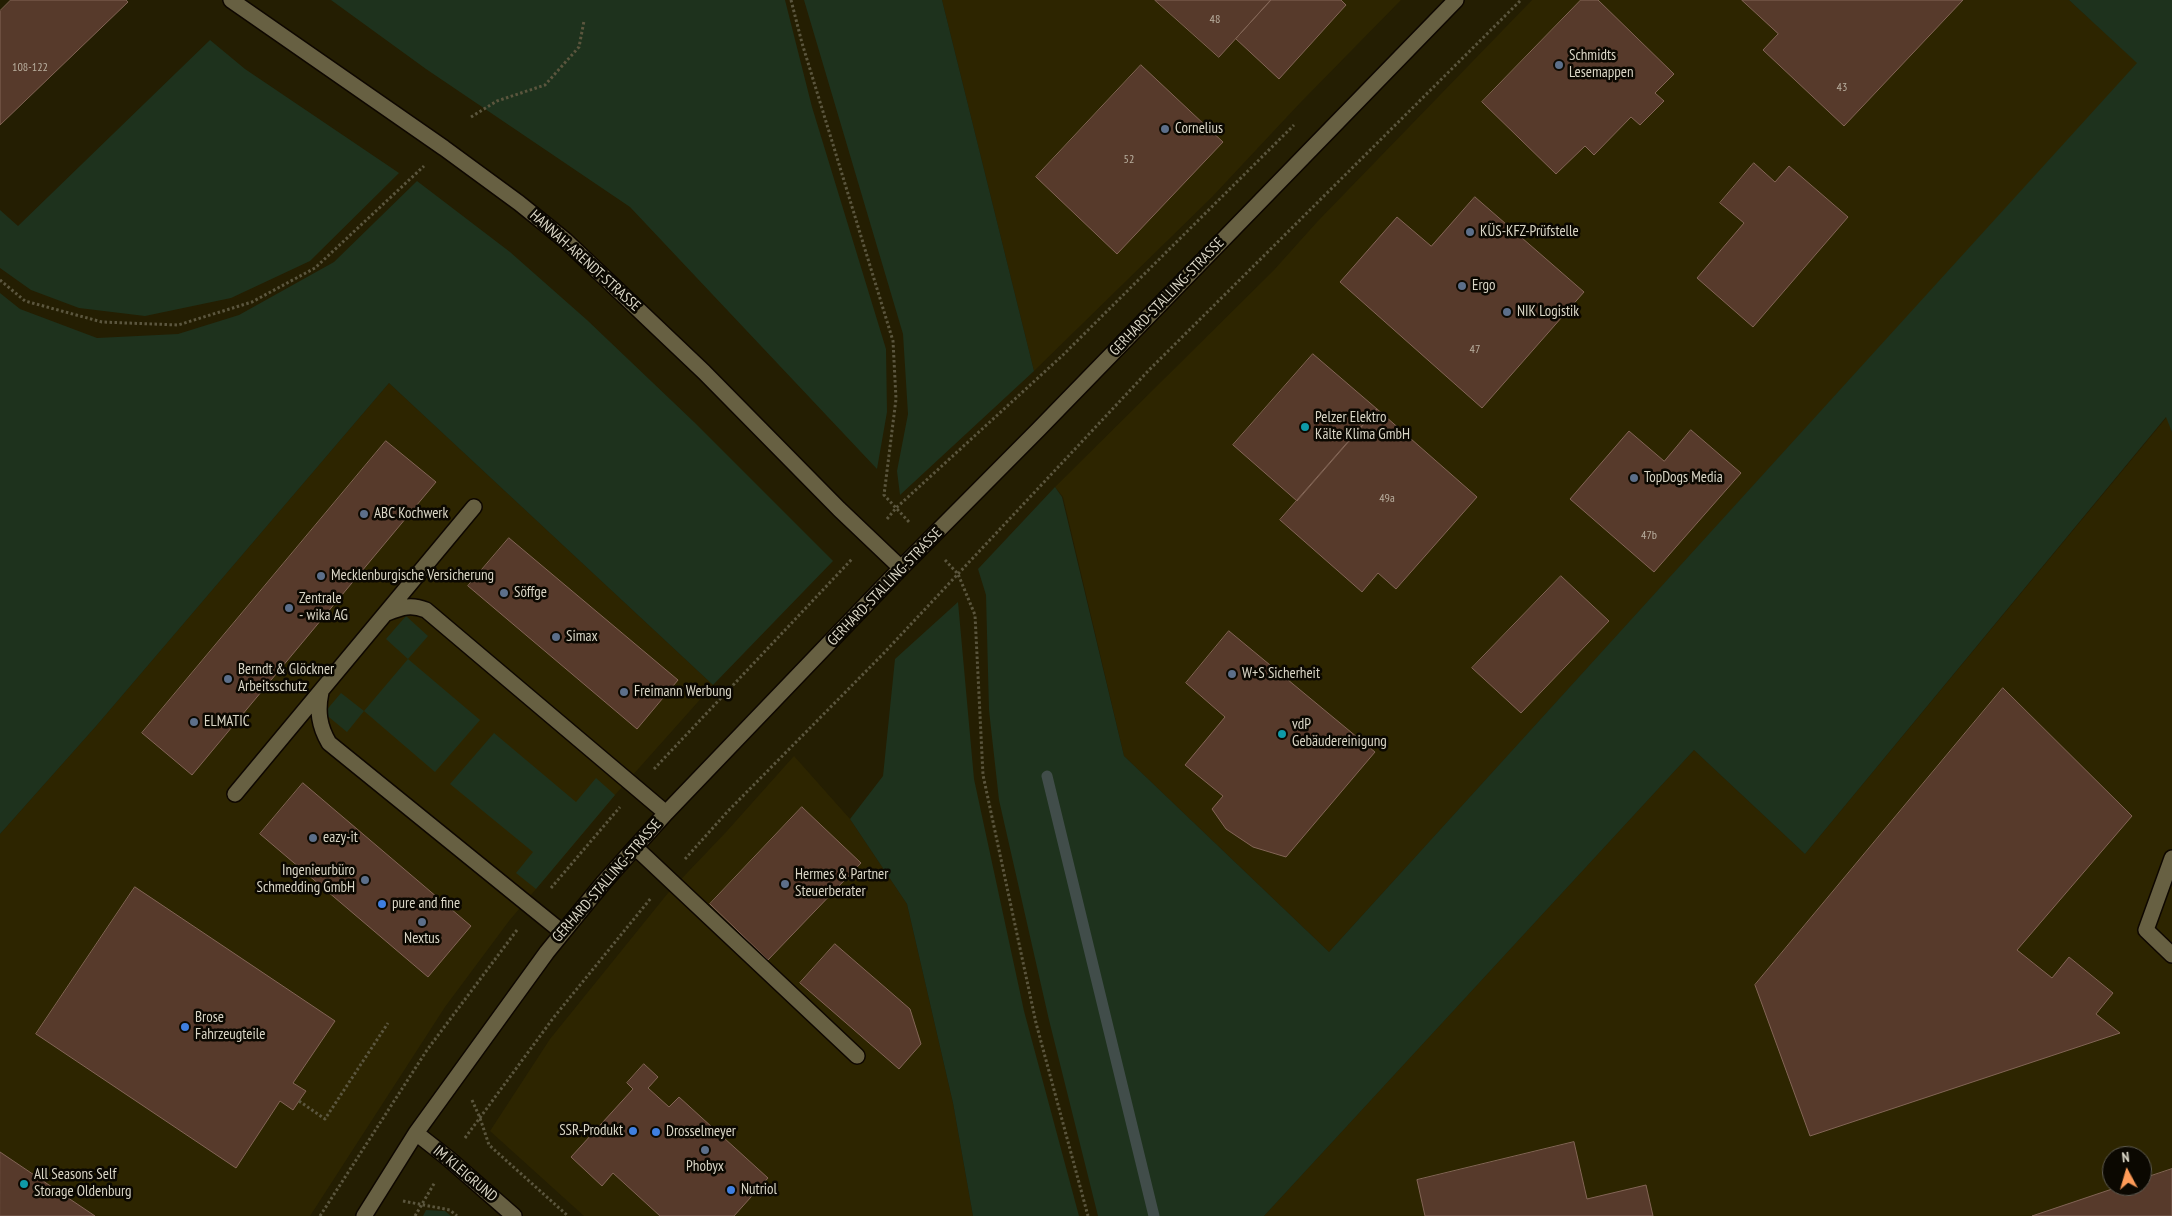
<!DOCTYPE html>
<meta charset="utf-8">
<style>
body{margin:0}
#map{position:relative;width:2172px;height:1216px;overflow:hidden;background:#241e02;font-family:"PT Sans Narrow",sans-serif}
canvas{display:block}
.north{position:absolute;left:2102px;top:1146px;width:50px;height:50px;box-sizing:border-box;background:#0b0801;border:1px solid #5e5a50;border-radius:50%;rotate:354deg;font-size:14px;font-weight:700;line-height:20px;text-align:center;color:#dad6c6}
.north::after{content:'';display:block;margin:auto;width:18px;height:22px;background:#fe9b58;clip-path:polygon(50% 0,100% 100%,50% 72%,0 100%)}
</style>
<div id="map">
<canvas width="2172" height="1216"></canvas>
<div class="north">N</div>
</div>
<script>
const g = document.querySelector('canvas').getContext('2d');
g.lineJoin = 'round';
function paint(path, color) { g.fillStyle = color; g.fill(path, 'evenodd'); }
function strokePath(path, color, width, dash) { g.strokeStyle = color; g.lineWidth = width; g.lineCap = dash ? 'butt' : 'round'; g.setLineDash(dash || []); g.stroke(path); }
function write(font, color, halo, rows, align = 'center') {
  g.font = font + ' "PT Sans Narrow",sans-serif'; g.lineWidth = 5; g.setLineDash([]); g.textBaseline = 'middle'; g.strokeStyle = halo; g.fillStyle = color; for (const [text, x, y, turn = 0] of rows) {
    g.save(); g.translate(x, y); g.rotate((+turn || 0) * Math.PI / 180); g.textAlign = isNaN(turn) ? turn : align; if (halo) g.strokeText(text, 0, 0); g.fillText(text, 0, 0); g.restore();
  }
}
paint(new Path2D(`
 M942,0H1401L1300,103L1212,197L1034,371Z
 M1532,0H2069L2138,63L1329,952L1124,756L1063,497L1055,487L1274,270L1317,222Z
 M389,383L713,685L615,795L509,921L445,1007L310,1216H0V834L97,725Z
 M2167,417L2172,432V1216H1264L1694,750L1805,854ZM2112,1156H2142V1186H2112Z
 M794,756L850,819L907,904L953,1103L973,1216H584L490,1131L550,1039L668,893L727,831Z`), '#2d2500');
paint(new Path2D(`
 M331,0H785L812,107L886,349L887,412L877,469L630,207L426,69Z
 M804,0H942L1034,371L900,495L897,471L908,414L903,334Z
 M2069,0H2172V432L2166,417L1805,854L1694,750L1264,1216H1098L1049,1020L999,800L989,710L986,595L978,569L1055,487L1062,497L1124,756L1329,952L2137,63Z
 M210,40L245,69L399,173L310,261L231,298L145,316L79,308L31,290L0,268V210L18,226Z
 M417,181L510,252L587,320L694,422L833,561L713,685L389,383L97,725L0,834V293L20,309L97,338L178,334L239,315L334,262Z
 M958,602L974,779L1024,1011L1079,1216H973L953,1103L907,904L850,819L883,776L895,659Z
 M406,616L428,636L408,659L480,720L435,772L364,711L347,732L324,713L341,693L364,711L408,659L386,639Z
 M494,733L576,802L596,778L615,795L536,889L516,873L533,852L450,784Z
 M426,1210L445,1211L451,1216H423Z`), '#1e321d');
strokePath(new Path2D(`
 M1047,776L1154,1216`), '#414d4a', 11);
const building = new Path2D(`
 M11,0H126L128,2L0,125V11Z
 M1155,0H1271L1219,57Z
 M1271,0H1341L1346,5L1279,79L1236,39Z
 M1581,0H1598L1674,74L1655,93L1664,101L1640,125L1631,117L1594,155L1585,146L1556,174L1482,102Z
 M1742,0H1963L1844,126L1763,50L1778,34Z
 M1141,65L1223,142L1117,254L1036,177Z
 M1754,163L1775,182L1789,166L1848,217L1753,327L1697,278L1744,223L1720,203Z
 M1475,197L1584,292L1482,408L1340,282L1397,217L1431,246Z
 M1313,354L1377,409L1297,501L1233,445Z
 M1377,409L1477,497L1396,589L1378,573L1362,592L1280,520Z
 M1691,430L1741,473L1654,572L1570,499L1629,431L1664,461Z
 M386,441L436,482L192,775L142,733Z
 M509,538L678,680L637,729L468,586Z
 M1561,576L1609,621L1521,713L1472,668Z
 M1229,631L1375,752L1286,857L1253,847L1226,829L1212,809L1223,796L1185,765L1225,717L1186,683Z
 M2003,688L2132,816L2017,950L2052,978L2069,957L2113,993L2096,1014L2120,1033L1810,1136L1755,985Z
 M303,783L471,926L428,977L260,834Z
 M802,807L861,863L768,960L710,904Z
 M135,887L335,1021L293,1083L306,1091L299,1101L293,1110L280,1101L236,1168L36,1034Z
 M835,944L910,1009L921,1044L899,1069L800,983Z
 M644,1064L658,1077L648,1088L669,1107L679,1097L768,1178L734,1216H660L613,1173L602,1186L571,1157L633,1089L627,1083Z
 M1574,1142L1587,1199L1646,1185L1653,1216H1425L1417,1180Z
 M0,1152L95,1216H0Z
 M2172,1169V1216H2032L2121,1186H2142V1179Z`);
paint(building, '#573a2b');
strokePath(building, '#836556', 1);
const minor = new Path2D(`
 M231,0L444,148L519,203L565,240L704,372L839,509L901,568
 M387,613C402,607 411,604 426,610L666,813
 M321,692C317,711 319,726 329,743L562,932
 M235,794L474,507
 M636,848L857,1056
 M2172,858L2146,930L2172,955
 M416,1133L449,1159L514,1216
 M364,1216L416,1133L547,952L604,882L666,813L901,568L1038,430L1456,0`);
strokePath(minor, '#0e0700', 18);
strokePath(new Path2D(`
 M791,0L802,43L893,341L896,399L884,495L910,523
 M471,117L497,101L545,85L579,47L584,21
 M0,280L25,301L102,322L178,325L252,302L315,268L424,166
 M887,519L896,508L1064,354L1294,125
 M945,560L958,574L975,615L983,775L1036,1023L1088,1216
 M654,769L852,559
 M685,859L728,811L883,654L1149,370L1521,0
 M551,888L620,807
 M472,1100L480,1118L489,1145L568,1216
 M299,1101L325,1119L388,1023
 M465,1138L554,1017L651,898
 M403,1201L450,1210L457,1216
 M320,1216L427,1050L517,930
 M415,1216L435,1182`), '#5b563e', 3, [2.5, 2.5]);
strokePath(minor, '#676042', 15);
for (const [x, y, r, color] of [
 [1559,65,5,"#5c6f8a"],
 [1165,129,5,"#5c6f8a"],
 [1470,232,5,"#5c6f8a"],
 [1462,286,5,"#5c6f8a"],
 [1507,312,5,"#5c6f8a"],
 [1305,427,5,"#0f9aa8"],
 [1634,478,5,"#5c6f8a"],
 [364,514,5,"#5c6f8a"],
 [321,576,5,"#5c6f8a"],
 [504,593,5,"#5c6f8a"],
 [289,608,5,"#5c6f8a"],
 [556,637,5,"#5c6f8a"],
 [1232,674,5,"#5c6f8a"],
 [228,679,5,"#5c6f8a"],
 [624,692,5,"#5c6f8a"],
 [194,722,5,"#5c6f8a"],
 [1282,734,5,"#0f9aa8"],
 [313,838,5,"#5c6f8a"],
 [365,880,5,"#5c6f8a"],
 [785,884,5,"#5c6f8a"],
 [382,904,5,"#3f7fe0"],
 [422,922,5,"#5c6f8a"],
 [185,1027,5,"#3f7fe0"],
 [633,1131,5,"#3f7fe0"],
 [656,1132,5,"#3f7fe0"],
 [705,1150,5,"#5c6f8a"],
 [24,1184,5,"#0f9aa8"],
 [731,1190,5,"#3f7fe0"]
]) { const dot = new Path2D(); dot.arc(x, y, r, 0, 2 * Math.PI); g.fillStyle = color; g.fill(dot); strokePath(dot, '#0b0801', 2); }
write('12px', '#b9af9f', null, [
 ["48",1215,20],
 ["108-122",30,68],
 ["43",1842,88],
 ["52",1129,160],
 ["47",1475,350],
 ["49a",1387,499],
 ["47b",1649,536]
]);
write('15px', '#dad6c6', '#0b0801', [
 ["Schmidts",1569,56],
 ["Lesemappen",1569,73],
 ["Cornelius",1175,129],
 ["KÜS-KFZ-Prüfstelle",1480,232],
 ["Ergo",1472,286],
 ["NIK Logistik",1517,312],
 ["Pelzer Elektro",1315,418],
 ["Kälte Klima GmbH",1315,435],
 ["TopDogs Media",1644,478],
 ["ABC Kochwerk",374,514],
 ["Mecklenburgische Versicherung",331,576],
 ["Söffge",514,593],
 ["Zentrale",299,599],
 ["- wika AG",299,616],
 ["Simax",566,637],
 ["Berndt & Glöckner",238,670],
 ["Arbeitsschutz",238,687],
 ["W+S Sicherheit",1242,674],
 ["Freimann Werbung",634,692],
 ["ELMATIC",204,722],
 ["vdP",1292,725],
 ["Gebäudereinigung",1292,742],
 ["eazy-it",323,838],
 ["Ingenieurbüro",355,871,"right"],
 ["Schmedding GmbH",355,888,"right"],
 ["Hermes & Partner",795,875],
 ["Steuerberater",795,892],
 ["pure and fine",392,904],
 ["Nextus",422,939,"center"],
 ["Brose",195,1018],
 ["Fahrzeugteile",195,1035],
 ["SSR-Produkt",623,1131,"right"],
 ["Drosselmeyer",666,1132],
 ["Phobyx",705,1167,"center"],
 ["All Seasons Self",34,1175],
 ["Storage Oldenburg",34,1192],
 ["Nutriol",741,1190]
], 'left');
write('15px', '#dad6c6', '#0b0801', [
 ["HANNAH-ARENDT-STRASSE",585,261,42],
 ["GERHARD-STALLING-STRASSE",1167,297,-46],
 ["GERHARD-STALLING-STRASSE",885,587,-46],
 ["GERHARD-STALLING-STRASSE",607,881,-49],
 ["IM KLEIGRUND",465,1174,40]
]);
</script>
